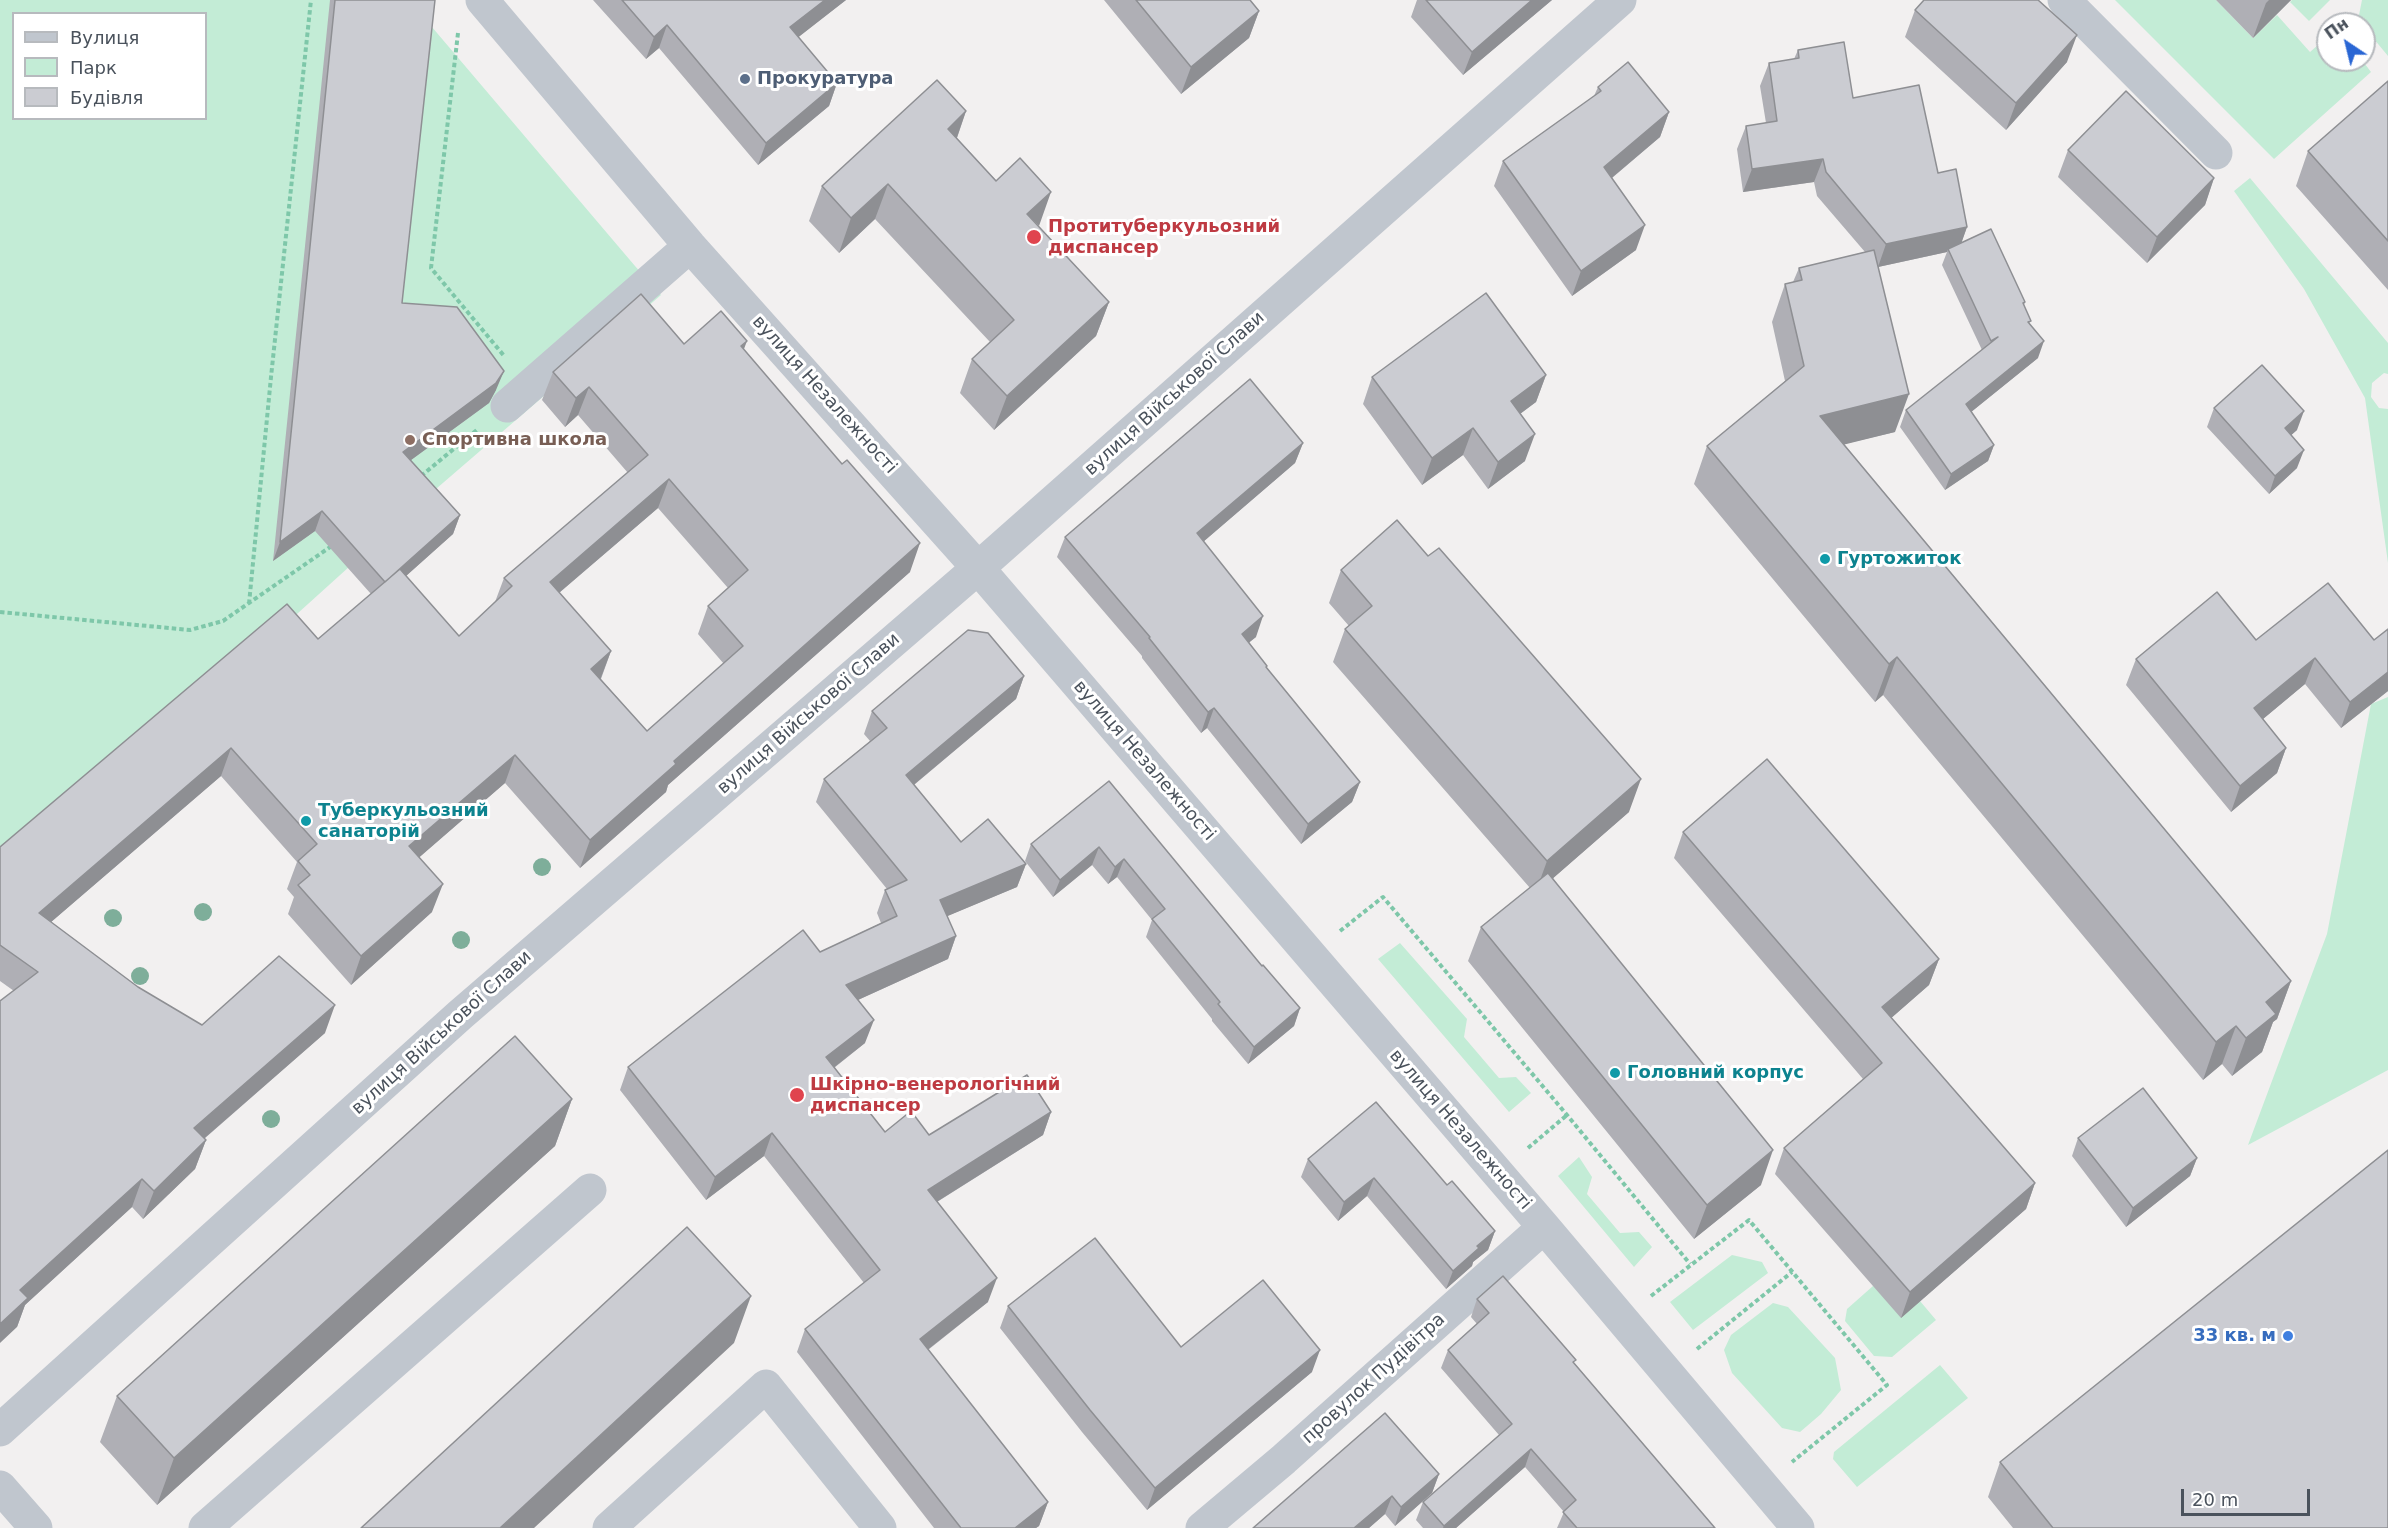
<!DOCTYPE html>
<meta charset="utf-8">
<style>
body{margin:0}
#map{position:relative;width:2388px;height:1528px;overflow:hidden;background:#f2f0f0;font-family:"DejaVu Sans",sans-serif}
canvas{display:block}
.legend{position:absolute;left:12px;top:12px;width:195px;height:108px;box-sizing:border-box;background:#fff;border:2px solid #b7babe;margin:0;padding:8px 10px;list-style:none;font-size:18px;color:#4a525c}
.legend li{display:flex;align-items:center;gap:12px;height:30px}
.legend b{width:30px;border:2px solid #b7babe}
.north{position:absolute;left:2316px;top:12px;width:60px;height:60px;box-sizing:border-box;background:#fff;border:2px solid #b7babe;border-radius:50%;rotate:325deg;font-size:16px;font-weight:700;line-height:24px;text-align:center;color:#4a525c}
.north::after{content:'';display:block;margin:auto;width:21px;height:27px;background:#2966d4;clip-path:polygon(50% 0,100% 100%,50% 72%,0 100%)}
.scale{position:absolute;left:2181px;top:1489px;width:129px;height:27px;box-sizing:border-box;border:3px solid #4a525c;border-top:0;padding-left:8px;font-size:18px;line-height:21px;white-space:nowrap;color:#4a525c;-webkit-text-stroke:4px #fff;paint-order:stroke}
</style>
<div id="map">
<canvas width="2388" height="1528"></canvas>
<ul class="legend">
<li><b style="height:8px;background:#c0c6ce"></b>Вулиця</li>
<li><b style="height:16px;background:#c3ecd6"></b>Парк</li>
<li><b style="height:16px;background:#cbccd2"></b>Будівля</li>
</ul>
<div class="north">Пн</div>
<div class="scale">20 m</div>
</div>
<script>
const g = document.querySelector('canvas').getContext('2d');
g.lineJoin = 'round';
function paint(path, color) { g.fillStyle = color; g.fill(path, 'evenodd'); }
function strokePath(path, color, width, dash) { g.strokeStyle = color; g.lineWidth = width; g.lineCap = dash ? 'butt' : 'round'; g.setLineDash(dash || []); g.stroke(path); }
function write(font, color, halo, rows, align = 'center') {
  g.font = font + ' "DejaVu Sans",sans-serif'; g.lineWidth = 6; g.setLineDash([]); g.textBaseline = 'middle'; g.strokeStyle = halo; g.fillStyle = color; for (const [text, x, y, turn = 0] of rows) {
    g.save(); g.translate(x, y); g.rotate((+turn || 0) * Math.PI / 180); g.textAlign = isNaN(turn) ? turn : align; if (halo) g.strokeText(text, 0, 0); g.fillText(text, 0, 0); g.restore();
  }
}
paint(new Path2D(`
 M0,0H409L635,266L661,295L422,501L277,632L0,867ZM14,14H206V118H14Z
 M2115,0H2216L2253,38L2277,15L2310,52L2325,39H2328V60H2362L2371,72L2274,159Z
 M2292,0H2330L2309,21L2290,2Z
 M2362,0H2388V56L2364,27V24L2358,20Z
 M2250,178L2388,343V374L2384,373L2372,383L2371,397L2379,408L2388,409V563L2365,398L2304,289L2234,191Z
 M2388,697V1070L2248,1145L2327,934L2371,704Z
 M1400,943L1467,1019L1464,1037L1499,1078L1516,1077L1531,1093L1509,1112L1378,959Z
 M1579,1157L1592,1177L1587,1194L1620,1233L1639,1232L1652,1247L1634,1267L1558,1176Z
 M1732,1255L1762,1262L1768,1273L1693,1330L1670,1302Z
 M1873,1286L1920,1301L1936,1320L1892,1357L1874,1356L1845,1321L1847,1309Z
 M1773,1303L1788,1307L1835,1358L1841,1390L1821,1414L1800,1432L1782,1428L1732,1373L1724,1350L1731,1335Z
 M1940,1365L1968,1398L1857,1487L1833,1459L1834,1452Z`), '#c3ecd6');
strokePath(new Path2D(`
 M458,33L431,268L505,357
 M421,476L478,429
 M249,604L271,377L311,0
 M0,612L190,630L223,621L333,545
 M1340,931L1383,897L1567,1115L1690,1264
 M1528,1148L1567,1115
 M1651,1296L1749,1220L1887,1385L1792,1462
 M1697,1349L1792,1272`), '#7ec7a9', 4, [4.5, 3]);
strokePath(new Path2D(`
 M482,0L690,246L978,568L1544,1227L1798,1528
 M2064,0L2216,153
 M507,406L690,246
 M0,1430L460,1015L978,568L1620,0
 M0,1487L36,1528
 M205,1528L590,1190
 M609,1528L766,1386L880,1528
 M1202,1528L1284,1459L1544,1227`), '#c0c6ce', 33);
g.fillStyle = '#7eae9a';
for (const [x, y] of [
 [542,867],
 [203,912],
 [113,918],
 [461,940],
 [140,976],
 [271,1119]
]) { g.beginPath(); g.arc(x, y, 9, 0, 2 * Math.PI); g.fill(); }
paint(new Path2D(`
 M330,0H434L402,303L496,390L489,403L411,460L460,515L453,534L406,576L459,636L495,602L504,578L628,473L578,415L565,427L542,400L553,372L684,344L744,350L910,572L668,785L666,792L580,868L505,783L419,857L432,912L351,985L288,914L294,897L287,889L297,862L221,776L51,922L138,987L202,1025L325,1033L204,1139L206,1140L195,1169L143,1219L132,1207L25,1305L17,1327L14,991L0,981V847L318,639L371,594L315,531L273,561ZM658,508L728,588L708,606L698,634L724,664L647,731L601,679L611,651L559,593Z
 M593,0H846L798,37L837,83L829,106L758,165L659,48L646,59Z
 M1104,0H1250L1259,11L1249,38L1181,94Z
 M1417,0H1552L1463,75L1411,17Z
 M2216,0H2291L2253,38Z
 M1915,10L2067,62L2006,130L1905,37Z
 M1798,50L1938,173L1967,227L1961,243L2025,302L2024,305L2030,324L2038,358L1971,412L1994,445L1988,461L1945,490L1900,427L1906,410L1982,350L1942,265L1947,252L1878,267L1895,432L1844,444L2291,981L2277,1019L2273,1022L2262,1052L2232,1076L2222,1064L2203,1080L1883,695L1875,702L1694,484L1707,446L1785,381L1772,322L1785,284L1793,282L1799,268L1865,252L1817,196L1814,182L1743,192L1737,149L1746,126L1766,123L1760,86L1769,63L1794,59Z
 M2388,81V290L2296,186L2308,151Z
 M1598,87L1669,112L1660,137L1612,178L1636,250L1572,296L1494,186L1503,161L1594,96Z
 M966,111L957,138L1109,302L1096,336L994,430L960,393L972,359L990,342L875,219L839,253L809,221L822,186Z
 M2068,150L2214,178L2205,205L2147,263L2058,177Z
 M1546,375L1536,402L1520,414L1525,461L1488,489L1463,455L1422,485L1363,404L1372,377Z
 M2214,408L2297,430L2291,435L2297,468L2269,494L2207,427Z
 M1303,443L1295,463L1203,542L1256,637L1249,642L1267,668L1360,782L1352,802L1301,844L1207,728L1201,733L1142,658V656L1057,557L1065,537Z
 M1341,570L1629,812L1553,878L1761,1185L1694,1239L1468,961L1481,927L1530,888L1333,662L1345,629L1349,626L1329,603Z
 M2388,629V691L2341,728L2305,684L2263,719L2286,748L2277,773L2231,812L2126,685L2136,659L2256,640H2374Z
 M1024,676L1016,699L914,785L961,842L1026,864L1017,887L947,916L956,936L948,959L858,1000L865,1043L834,1068L885,1132L929,1135L1051,1112L1043,1135L937,1202L988,1302L928,1350L1048,1502L1039,1526L1036,1528H934L797,1352L805,1329L864,1283L764,1156L706,1200L620,1090L628,1067L820,952L881,923L877,913L885,890L887,889L816,802L824,779L870,741L864,734L872,711Z
 M1109,781L1262,966L1300,1008L1294,1026L1248,1064L1212,1021V1019L1146,937L1152,920L1117,877L1108,884L1092,865L1053,897L1025,861L1031,844Z
 M1683,832L1939,959L1929,985L1891,1018L2035,1183L2026,1209L1901,1318L1775,1174L1784,1148L1863,1079L1674,858Z
 M572,1099L555,1146L157,1505L100,1442L117,1396Z
 M2078,1138L2197,1158L2190,1176L2126,1227L2072,1156Z
 M1308,1159L1447,1185L1495,1231L1488,1250L1473,1262L1472,1266L1446,1289L1367,1196L1338,1221L1301,1177Z
 M1477,1299L1575,1364L1715,1528H1557L1564,1512L1525,1467L1456,1528H1423L1416,1520L1423,1502L1499,1435L1441,1368L1448,1350L1477,1324L1471,1317Z
 M1008,1306L1181,1347L1312,1372L1147,1510L1082,1432L1000,1328Z
 M2000,1462L2388,1528H2013L1988,1497Z
 M1439,1474L1432,1493L1395,1526L1385,1514L1369,1528H1253Z`), '#afafb5');
paint(new Path2D(`
 M825,0H846L782,50L790,27Z
 M1532,0H1552L1463,75L1472,52Z
 M2269,0H2291L2253,38L2266,3Z
 M1259,11L1249,38L1181,94L1191,67Z
 M667,25L659,48L646,59L654,37Z
 M2077,35L2067,62L2006,130L2016,103Z
 M837,83L829,106L758,165L766,143Z
 M966,111L954,146L948,129Z
 M1669,112L1660,137L1595,192L1604,167Z
 M1823,159L1814,182L1743,192L1752,169Z
 M2214,178L2205,205L2147,263L2157,237Z
 M888,184L875,219L839,253L851,218Z
 M1051,192L1039,226L1027,214Z
 M1645,225L1636,250L1572,296L1581,271Z
 M1967,227L1959,250L1948,249L1947,252L1878,267L1886,244Z
 M1109,302L1096,336L994,430L1007,396Z
 M747,341L736,370L741,346Z
 M2044,341L2038,358L1960,421L1966,404Z
 M504,371L496,390L489,403L396,471L403,452Z
 M1546,375L1536,402L1501,428L1511,401Z
 M589,387L578,415L565,427L576,398Z
 M1909,394L1895,432L1806,454L1820,416Z
 M2304,411L2297,430L2278,447L2285,428Z
 M1473,428L1463,455L1422,485L1432,458Z
 M1535,434L1525,461L1488,489L1498,462Z
 M1303,443L1295,463L1189,554L1197,533Z
 M1994,445L1988,461L1945,490L1951,474Z
 M2304,450L2297,468L2269,494L2275,476Z
 M669,479L658,508L539,610L550,582Z
 M322,511L315,531L273,561L280,542Z
 M460,515L453,534L378,601L385,582Z
 M920,543L910,572L668,785L666,792L580,868L590,840L674,761Z
 M1263,616L1256,637L1235,654L1242,634Z
 M611,651L600,680L591,669Z
 M1897,657L1883,695L1875,702L1889,664Z
 M2315,658L2305,684L2245,734L2254,708Z
 M2388,672V691L2341,728L2350,702Z
 M1024,676L1016,699L898,798L906,775Z
 M1214,708L1207,728L1201,733L1208,712Z
 M231,748L221,776L29,941L39,913Z
 M2286,748L2277,773L2231,812L2240,786Z
 M515,755L505,783L399,875L409,846Z
 M1641,779L1629,812L1535,894L1547,861Z
 M1360,782L1352,802L1301,844L1308,824Z
 M1099,847L1092,865L1053,897L1060,880Z
 M1124,859L1117,877L1108,884L1115,867Z
 M1026,864L1017,887L931,923L940,900Z
 M443,884L432,912L351,985L361,956Z
 M956,936L948,959L838,1009L846,985Z
 M1939,959L1929,985L1873,1034L1882,1007Z
 M2291,981L2277,1019L2273,1022L2262,1052L2232,1076L2246,1038L2266,1002Z
 M335,1005L325,1033L184,1156L194,1128Z
 M1300,1008L1294,1026L1248,1064L1254,1047Z
 M874,1020L865,1043L818,1080L826,1057Z
 M2236,1026L2222,1064L2203,1080L2216,1042Z
 M572,1099L555,1146L157,1505L174,1458Z
 M1051,1112L1043,1135L919,1213L928,1190Z
 M772,1133L764,1156L706,1200L715,1177Z
 M206,1140L195,1169L143,1219L154,1191Z
 M1773,1150L1761,1185L1694,1239L1707,1205Z
 M2197,1158L2190,1176L2126,1227L2133,1208Z
 M1374,1178L1367,1196L1338,1221L1344,1202Z
 M142,1179L132,1207L25,1305L17,1327L0,1343V1324L20,1290Z
 M2035,1183L2026,1209L1901,1318L1910,1292Z
 M1495,1231L1488,1250L1473,1262L1472,1266L1446,1289L1453,1271L1477,1246Z
 M997,1278L988,1302L912,1362L920,1339Z
 M751,1296L734,1343L534,1528H500Z
 M1320,1350L1312,1372L1147,1510L1155,1488Z
 M1531,1449L1525,1467L1456,1528H1443L1444,1526Z
 M1439,1474L1432,1493L1395,1526L1401,1507Z
 M1392,1496L1385,1514L1369,1528H1354Z
 M1048,1502L1039,1526L1036,1528H1015Z`), '#8e8f93');
const building = new Path2D(`
 M335,0H435L402,303L457,307L504,371L496,383L403,452L460,515L385,582L322,511L280,542Z
 M622,0H825L790,27L837,83L766,143L667,25L654,37Z
 M1136,0H1250L1259,11L1191,67Z
 M1426,0H1532L1472,52Z
 M1924,0H2038L2077,35L2016,103L1915,10Z
 M1844,42L1853,98L1919,85L1938,173L1956,169L1967,227L1886,244L1826,172L1823,159L1752,169L1746,126L1777,121L1769,63L1799,58L1798,50Z
 M1628,62L1669,112L1604,167L1645,225L1581,271L1503,161L1601,91L1598,87Z
 M937,80L966,111L948,129L996,181L1020,158L1051,192L1027,214L1109,302L1007,396L972,359L1014,320L888,184L851,218L822,186Z
 M2388,81V241L2308,151Z
 M2126,91L2214,178L2157,237L2068,150Z
 M1991,229L2025,302L2023,303L2031,321L2028,322L2044,341L1966,404L1994,445L1951,474L1906,410L1998,337L1991,341L1948,249Z
 M1874,250L1909,394L1820,416L2291,981L2266,1002L2276,1014L2246,1038L2236,1026L2216,1042L1897,657L1889,664L1707,446L1804,366L1785,284L1802,280L1799,268Z
 M1486,293L1546,375L1511,401L1535,434L1498,462L1473,428L1432,458L1372,377Z
 M641,294L684,344L721,311L747,341L741,346L842,464L847,460L920,543L674,761L676,764L590,840L515,755L409,846L443,884L361,956L298,885L310,875L298,861L317,844L231,748L39,913L138,987L202,1025L279,956L335,1005L194,1128L206,1140L154,1191L142,1179L20,1290L28,1298L0,1324V1001L38,972L0,945V847L287,604L318,639L400,569L459,636L512,586L504,578L648,455L589,387L576,398L553,372ZM669,479L748,570L708,606L743,646L647,731L591,669L611,651L550,582Z
 M2262,365L2304,411L2285,428L2304,450L2275,476L2214,408Z
 M1250,379L1303,443L1197,533L1263,616L1242,634L1267,666L1266,667L1360,782L1308,824L1214,708L1208,712L1149,638L1150,637L1065,537Z
 M1397,520L1428,556L1439,548L1641,779L1547,861L1345,629L1372,606L1341,570Z
 M2328,583L2374,640L2388,629V672L2350,702L2315,658L2254,708L2286,748L2240,786L2136,659L2217,592L2256,640Z
 M968,630L988,633L1024,676L906,775L961,842L988,819L1026,864L940,900L956,936L846,985L874,1020L826,1057L885,1132L911,1111L929,1135L1027,1075L1051,1112L928,1190L997,1278L920,1339L1048,1502L1015,1528H961L805,1329L880,1270L772,1133L715,1177L628,1067L803,930L820,952L897,916L885,890L907,880L824,779L887,728L872,711Z
 M1767,759L1939,959L1882,1007L2035,1183L1910,1292L1784,1148L1882,1063L1683,832Z
 M1109,781L1262,966L1263,965L1300,1008L1254,1047L1218,1004L1220,1002L1152,919L1165,909L1124,859L1115,867L1099,847L1060,880L1031,844Z
 M1548,873L1773,1150L1707,1205L1481,927Z
 M515,1036L572,1099L174,1458L117,1396Z
 M2143,1088L2197,1158L2133,1208L2078,1138Z
 M1376,1102L1447,1185L1452,1181L1495,1231L1477,1246L1479,1248L1453,1271L1374,1178L1344,1202L1308,1159Z
 M2388,1150V1528H2053L2000,1462Z
 M687,1227L751,1296L500,1528H361Z
 M1095,1238L1181,1347L1263,1280L1320,1350L1155,1488L1090,1410L1008,1306Z
 M1503,1276L1576,1360L1573,1362L1715,1528H1577L1563,1512L1576,1500L1531,1449L1444,1526L1423,1502L1512,1424L1448,1350L1489,1313L1477,1299Z
 M1385,1413L1439,1474L1401,1507L1392,1496L1354,1528H1253Z`);
paint(building, '#cbccd2');
strokePath(building, '#8e8f93', 1.5);
for (const [x, y, r, color] of [
 [745,79,6,"#5c6f8a"],
 [1034,237,8,"#e0444e"],
 [410,440,6,"#8d6e63"],
 [1825,559,6,"#0f9aa8"],
 [306,821,6,"#0f9aa8"],
 [1615,1073,6,"#0f9aa8"],
 [797,1095,8,"#e0444e"],
 [2288,1336,6,"#3f7fe0"]
]) { const dot = new Path2D(); dot.arc(x, y, r, 0, 2 * Math.PI); g.fillStyle = color; g.fill(dot); strokePath(dot, '#fff', 2); }
write('bold 18px', '#4e5e75', '#fff', [
 ["Прокуратура",757,79]
], 'left');
write('bold 18px', '#be3a42', '#fff', [
 ["Протитуберкульозний",1048,227],
 ["диспансер",1048,248],
 ["Шкірно-венерологічний",810,1085],
 ["диспансер",810,1106]
], 'left');
write('18px', '#4a525c', '#fff', [
 ["вулиця Військової Слави",1175,394,-42],
 ["вулиця Незалежності",824,395,48],
 ["вулиця Військової Слави",809,714,-41],
 ["вулиця Незалежності",1144,761,49],
 ["вулиця Військової Слави",442,1033,-42],
 ["вулиця Незалежності",1460,1130,49],
 ["провулок Пудівітра",1374,1379,-42]
]);
write('bold 18px', '#785e54', '#fff', [
 ["Спортивна школа",422,440]
], 'left');
write('bold 18px', '#0d838f', '#fff', [
 ["Гуртожиток",1837,559],
 ["Туберкульозний",318,811],
 ["санаторій",318,832],
 ["Головний корпус",1627,1073]
], 'left');
write('bold 18px', '#366cbe', '#fff', [
 ["33 кв. м",2276,1336]
], 'right');
</script>
